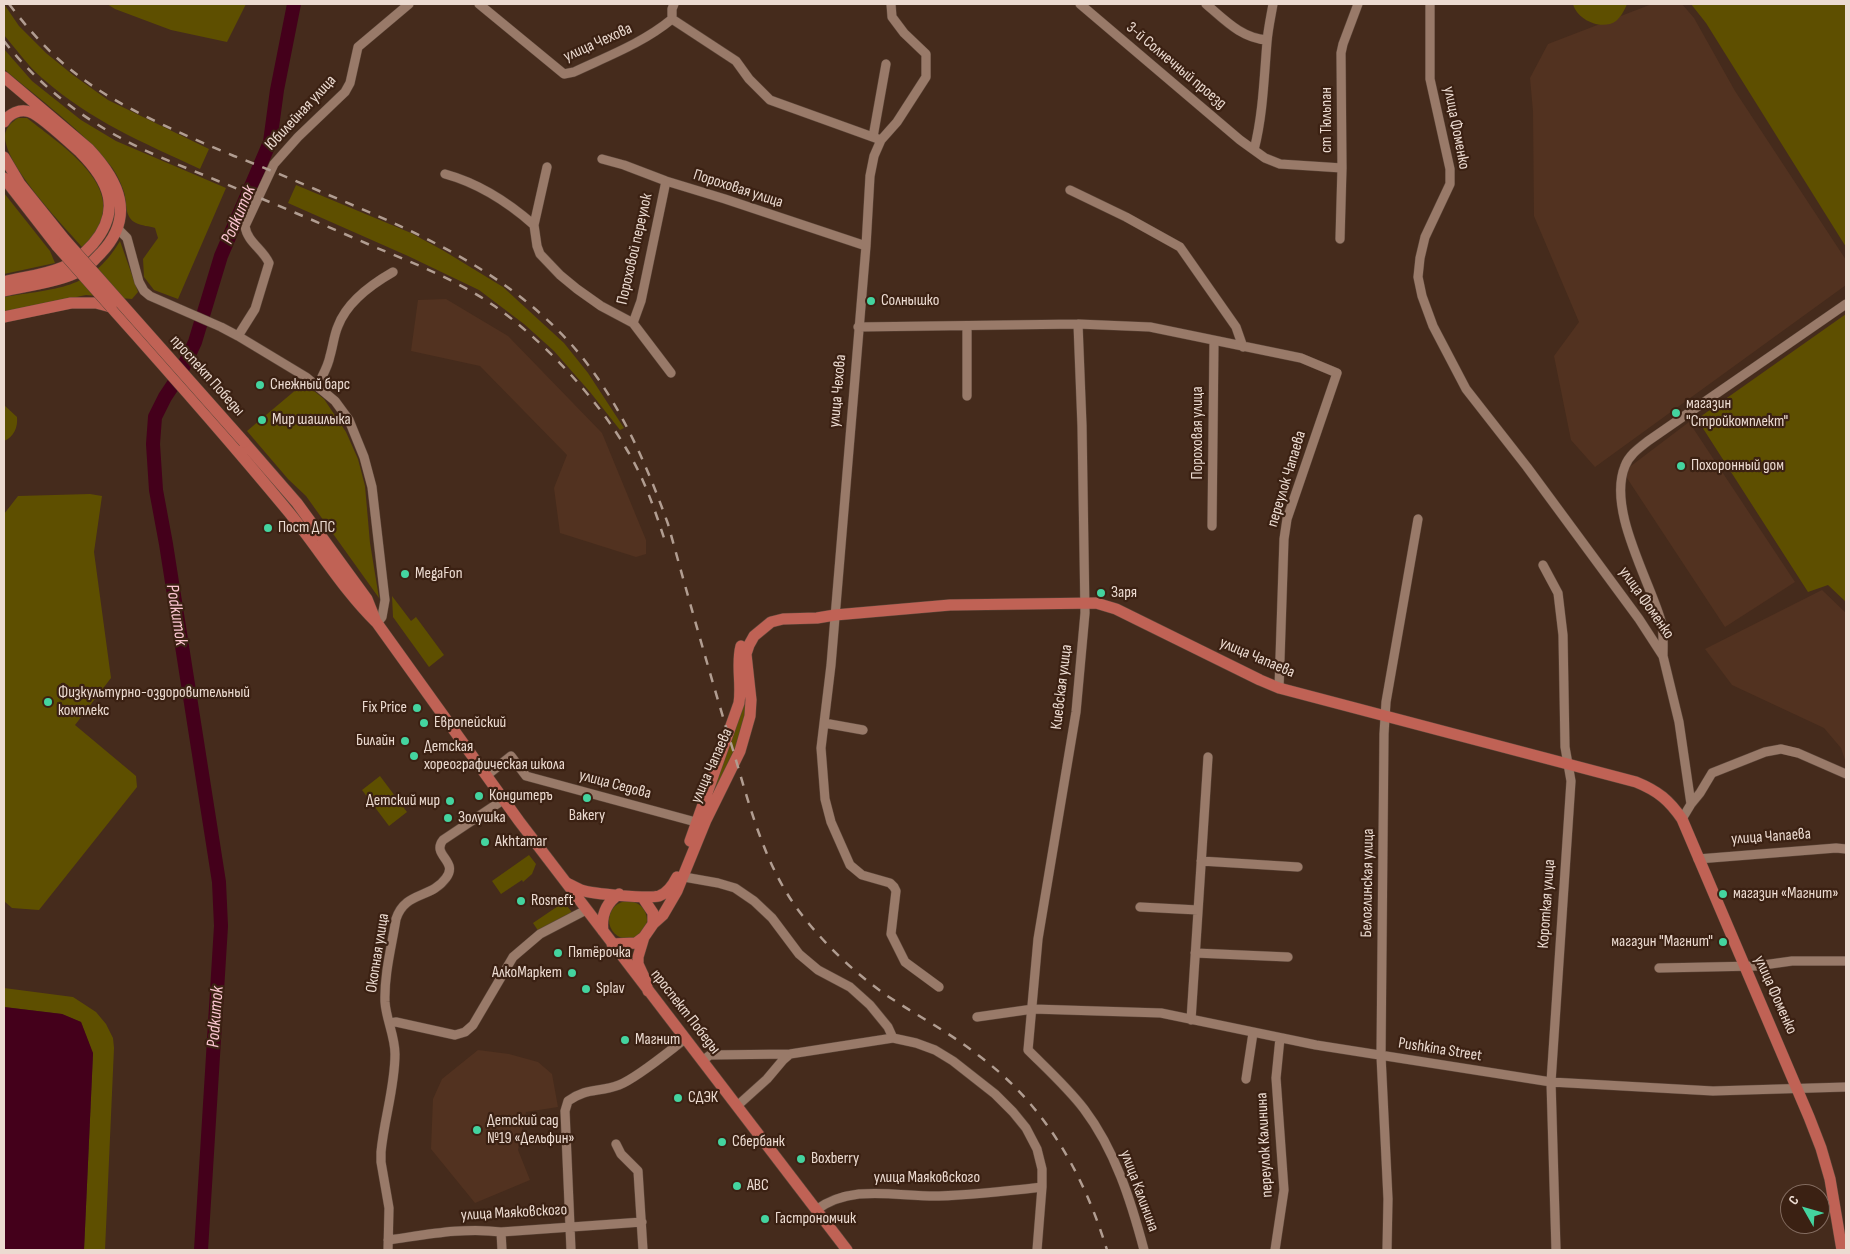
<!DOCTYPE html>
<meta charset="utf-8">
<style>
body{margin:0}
#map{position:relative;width:1850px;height:1254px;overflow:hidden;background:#452b1c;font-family:"Sofia Sans Condensed",sans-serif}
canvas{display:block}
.frame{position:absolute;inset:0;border:5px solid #ecdbd1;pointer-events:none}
.north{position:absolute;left:1780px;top:1184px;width:50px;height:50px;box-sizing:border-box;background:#3b2113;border:1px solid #826b5f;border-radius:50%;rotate:308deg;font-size:14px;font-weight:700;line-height:20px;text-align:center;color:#ecdbd1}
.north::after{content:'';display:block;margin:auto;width:18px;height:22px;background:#44d49f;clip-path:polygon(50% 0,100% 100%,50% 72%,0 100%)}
</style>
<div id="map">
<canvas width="1850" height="1254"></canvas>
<div class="frame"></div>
<div class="north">С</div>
</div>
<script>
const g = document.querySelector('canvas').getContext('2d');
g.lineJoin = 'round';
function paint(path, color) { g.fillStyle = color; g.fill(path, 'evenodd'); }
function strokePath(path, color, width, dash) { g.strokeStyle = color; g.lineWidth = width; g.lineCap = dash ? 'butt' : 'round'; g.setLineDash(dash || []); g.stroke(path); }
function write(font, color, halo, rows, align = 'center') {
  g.font = font + ' "Sofia Sans Condensed",sans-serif'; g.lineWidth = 4.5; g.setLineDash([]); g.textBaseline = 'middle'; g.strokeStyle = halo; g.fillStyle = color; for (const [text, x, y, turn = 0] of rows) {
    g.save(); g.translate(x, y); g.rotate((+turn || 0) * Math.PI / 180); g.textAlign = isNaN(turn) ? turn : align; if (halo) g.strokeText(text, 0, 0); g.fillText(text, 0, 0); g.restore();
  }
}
paint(new Path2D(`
 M1652,4H1682L1694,18L1735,91L1846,260V285L1595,467L1571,440L1554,356L1579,322L1534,216L1533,111L1530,78L1548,44Z
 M446,299L508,336L602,433L646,540V554L636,557L560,533L554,488L567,455L480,366L411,351L418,300Z
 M1689,422L1795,582L1725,627L1623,472Z
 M1822,590L1846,613V763L1841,748L1824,728L1732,685L1705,649Z
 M478,1050L509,1054L538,1062L552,1074L558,1107L526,1112L518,1150L530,1180L475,1203L431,1149L433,1099L442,1079Z`), '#523220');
paint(new Path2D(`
 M4,4L19,26L46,53L73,75L108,100L209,149L200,169C142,142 91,121 42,78C28,66 16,49 4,35Z
 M107,4H246L227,42L171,30L115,9Z
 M1573,4H1627C1625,9 1621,17 1616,21C1602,31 1577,20 1573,4Z
 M1691,4H1846V247L1706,23Z
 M4,49L32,81L81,120L116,141L226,188L178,299L154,290L144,277L143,259L158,238L155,228C149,226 142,226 136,223C124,217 127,203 124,192C121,183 116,172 110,165C81,129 39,99 4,69Z
 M18,118H27C54,140 114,177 102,218C99,230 91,239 83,248C63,225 5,166 5,136C5,128 12,122 18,118Z
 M296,185L411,233L444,251L503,287L564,343L588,373L624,428L620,430L590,392L554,351L524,324L479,290L408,256L288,203Z
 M4,193L50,251L55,263L4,274Z
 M120,241L138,292L132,299L86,295L4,312V297C56,288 90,291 120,241Z
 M1846,314V602L1828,585L1808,592L1697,419Z
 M304,383L324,399L346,432L358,459L365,486L370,543L379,598L306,496L288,479L247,431Z
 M4,405L17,417C18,427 14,437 4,441Z
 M90,494L102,496L94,552L111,678L75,725L136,776L137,787L39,910L12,908L4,901V514L18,496Z
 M392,596L411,621L416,617L444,655L429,667L393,617Z
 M746,689V714L736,749L703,817Z
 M380,776L407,812L389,826L362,790Z
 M529,855L536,864L532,874L523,882L522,880L501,894L492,881Z
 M609 920a19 19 0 1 1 38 0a19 19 0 1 1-38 0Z
 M564,902L574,915L539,932L533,923Z
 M4,988L73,997L96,1012L106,1024L113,1038L114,1048L105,1250H84L93,1054L81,1022L62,1014L4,1007Z`), '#5e4f00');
paint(new Path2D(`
 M4,1007L62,1014L81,1022L93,1053L84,1250H4Z`), '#44001b');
strokePath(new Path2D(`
 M201,1250L221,926L219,882L166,544L156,490L153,444L155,417L165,397L179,376L195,342L221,256L270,142L277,90L294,4`), '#44001b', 14);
const minor = new Path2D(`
 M479,4L564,74L574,72C608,56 643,43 672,19V9L674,4
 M891,4L892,17L904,33L926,54V77L897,122L881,140L874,156L870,176L866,246L831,665L821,748L825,799L831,822L850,865L862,875L890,883L894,887L896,891L891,934L905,962L939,987
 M1080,4L1240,140L1265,158L1280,164L1342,168
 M1206,4C1225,20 1241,38 1267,40
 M1430,4V79L1450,169V184L1425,237L1420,258L1418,277L1422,296L1433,326L1466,389L1527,467L1639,619L1663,656L1679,722L1691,804L1682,819
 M672,19L736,61L749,79L770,100L881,140
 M873,137L886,64
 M1254,150C1263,115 1264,78 1267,42C1268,29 1271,16 1273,4
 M602,159L624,165L666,181L725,199L866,246
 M445,174C478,183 509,203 534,225L537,246L540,254L560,275L577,289L601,306L633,323L671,373
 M1070,190L1126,217L1180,247L1236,327L1243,347
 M534,225L547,167
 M117,228L127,238L139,282L144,291L150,296L221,327L238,336L306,377L335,401L349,420L364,457L372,487L385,600L382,617L377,623
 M1340,239L1342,168L1341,53L1343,44L1358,4
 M633,323L641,301L666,181
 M1078,324L1082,426L1085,613L1076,712L1038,939L1028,1050C1047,1069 1068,1088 1084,1109C1115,1150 1131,1201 1144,1250
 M967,326V396
 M858,327L1078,324L1150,327L1301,358L1337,373L1287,519L1284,539L1279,688
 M238,336L255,309L269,263C263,249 247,242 245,226L274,164L298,137L345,92L350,83L358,47L409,4
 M318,385C322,376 328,367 330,356C333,346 334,335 338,326C347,302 372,284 393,272
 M1212,526L1214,341
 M1543,565L1558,593L1563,635L1565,747L1571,781L1551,1082L1556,1250
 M1663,656C1663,645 1664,631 1661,621C1649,579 1607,509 1625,466C1629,455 1639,448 1648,441L1846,304
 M824,723L863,730
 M486,776L511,756L526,776L692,821
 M1691,804L1700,793L1712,773L1765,752L1781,749L1798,753L1846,774
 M1698,859L1836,848L1846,849
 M1201,861L1298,867
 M684,877L718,883L735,888L754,901L772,918L799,954L818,970L850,987L870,1005L888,1027L893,1038
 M1140,907L1198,910
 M1195,953L1288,957
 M1659,968L1756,966L1792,961H1846
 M977,1017L1033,1009L1161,1013L1316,1045L1551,1082L1713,1091L1846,1087
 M1191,1020L1208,757
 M390,1023L396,1022L455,1035L465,1032L473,1025L513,957L540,934L586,910
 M702,1061L710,1055L790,1054L893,1038L916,1043L935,1050L953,1061L995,1094L1013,1112L1026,1128L1037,1149L1042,1169V1187L1037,1250
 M1246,1079L1253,1033
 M737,1106L767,1079L783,1060L790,1054
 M616,1144L621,1154L638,1171L643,1250
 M816,1210C853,1183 897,1197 939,1196C974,1195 1008,1191 1042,1187
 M501,1232L502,1250
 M388,1240C425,1235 463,1227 501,1232L642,1222
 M388,1250L389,1208L381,1162V1152C384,1119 395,1087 395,1054C395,1036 386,1019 385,1002C384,974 392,945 396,919C405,891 431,899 446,878C459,861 431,855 443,840L503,800
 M571,1250L565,1111L568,1101C588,1087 598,1093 619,1085C637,1078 668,1052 685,1039
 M1275,1250L1284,1190L1276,1078L1280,1038
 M1387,1250L1388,1199L1381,1056L1384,734L1386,702L1418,519`);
const major = new Path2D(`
 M4,77L89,149C119,181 136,216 101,253C93,262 83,271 71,275C50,283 26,286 4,291
 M4,122C9,114 20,108 30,112C40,115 71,144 80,152C109,181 122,210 93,244C84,254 75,262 63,267C44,275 23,277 4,282
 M4,157L20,184L65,240
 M4,178L57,246
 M4,317L71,303H96L111,307C171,374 230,441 287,510C318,547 342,589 377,623L519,821L847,1250
 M244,442L297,503L367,599L375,619
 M690,841L739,703C742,684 736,664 741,646
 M567,883C571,885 576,888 581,890C593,894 648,899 659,896C668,893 673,885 677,877
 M643,898L653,913V924
 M603,931C601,916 606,903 619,894
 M612,944L636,943L644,937
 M648,991L645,979L638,964V957L644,937L653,924L663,915L677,891L706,820L740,751L750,716L751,700L746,654L749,645L754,636L771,622L783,619L817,618L835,615L950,605L1096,603L1116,609L1260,680L1279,688L1636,782C1658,791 1669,800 1682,819L1809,1117L1821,1148L1830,1179L1842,1250`);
strokePath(minor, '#5d473a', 10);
strokePath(major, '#5d473a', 12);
strokePath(minor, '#997a69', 9);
strokePath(major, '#c06255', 11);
strokePath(new Path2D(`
 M9,4C28,29 50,54 75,73C117,107 184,135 234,156C271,170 307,186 343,201C428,237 508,274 571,344C617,396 645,460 668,524C689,600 710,675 733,750C750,807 765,868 802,915C827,947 856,974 889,997C918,1016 950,1033 978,1055C1044,1104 1083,1172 1107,1250
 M4,41C34,80 76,114 119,137C151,155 185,167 218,181C271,202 324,225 377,248C416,264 458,281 493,305C541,338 598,399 627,450C644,478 655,510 665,541`), '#b19d91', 2.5, [9, 9]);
const majorBridge = new Path2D(`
 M65,240L244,442
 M57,246L111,307`);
strokePath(majorBridge, '#5d473a', 12, []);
strokePath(majorBridge, '#c06255', 11);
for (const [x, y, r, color] of [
 [871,301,5,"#44d49f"],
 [260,385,5,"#44d49f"],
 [1676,413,5,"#44d49f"],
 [262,420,5,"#44d49f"],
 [1681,466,5,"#44d49f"],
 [268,528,5,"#44d49f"],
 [405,574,5,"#44d49f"],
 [1101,593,5,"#44d49f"],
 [48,702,5,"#44d49f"],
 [417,708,5,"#44d49f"],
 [424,723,5,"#44d49f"],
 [405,741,5,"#44d49f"],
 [414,756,5,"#44d49f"],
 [479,796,5,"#44d49f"],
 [587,798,5,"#44d49f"],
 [450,801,5,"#44d49f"],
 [448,818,5,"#44d49f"],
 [485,842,5,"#44d49f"],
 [1723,894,5,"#44d49f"],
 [521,901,5,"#44d49f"],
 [1723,942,5,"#44d49f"],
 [558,953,5,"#44d49f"],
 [572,973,5,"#44d49f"],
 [586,989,5,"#44d49f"],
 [625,1040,5,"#44d49f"],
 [678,1098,5,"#44d49f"],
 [477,1130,5,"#44d49f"],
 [722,1142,5,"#44d49f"],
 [801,1159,5,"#44d49f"],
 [737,1186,5,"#44d49f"],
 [765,1219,5,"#44d49f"]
]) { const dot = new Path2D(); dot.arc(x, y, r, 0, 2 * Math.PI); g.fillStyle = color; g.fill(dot); strokePath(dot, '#3b2113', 2); }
write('16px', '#ecdbd1', '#3b2113', [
 ["улица Чехова",598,43,-24],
 ["3-й Солнечный проезд",1176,66,40],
 ["Юбилейная улица",301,113,-47],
 ["ст Тюльпан",1327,120,-90],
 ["улица Фоменко",1456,128,79],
 ["Пороховая улица",738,189,18],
 ["Пороховой переулок",635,249,-77],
 ["проспект Победы",207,376,48],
 ["улица Чехова",838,391,-85],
 ["Пороховая улица",1198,433,-90],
 ["переулок Чапаева",1287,479,-73],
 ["улица Фоменко",1646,603,55],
 ["улица Чапаева",1257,658,23],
 ["Киевская улица",1062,687,-83],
 ["улица Чапаева",712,766,-66],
 ["улица Седова",615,785,15],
 ["улица Чапаева",1771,837,-4],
 ["Белоглинская улица",1368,883,-89],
 ["Короткая улица",1547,904,-86],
 ["Окопная улица",378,953,-81],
 ["улица Фоменко",1775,995,66],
 ["проспект Победы",685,1012,52],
 ["Pushkina Street",1440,1050,9],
 ["переулок Калинина",1265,1145,-93],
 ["улица Маяковского",927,1178],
 ["улица Калинина",1139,1191,70],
 ["улица Маяковского",514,1213,-3]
]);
write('16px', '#ecdbd1', '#3b2113', [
 ["Солнышко",881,301],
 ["Снежный барс",270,385],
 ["магазин",1686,404],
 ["\"Стройкомплект\"",1686,422],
 ["Мир шашлыка",272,420],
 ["Похоронный дом",1691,466],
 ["Пост ДПС",278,528],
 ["MegaFon",415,574],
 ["Заря",1111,593],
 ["Физкультурно-оздоровительный",58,693],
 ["комплекс",58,711],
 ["Fix Price",407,708,"right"],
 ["Европейский",434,723],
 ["Билайн",395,741,"right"],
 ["Детская",424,747],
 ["хореографическая школа",424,765],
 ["Кондитеръ",489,796],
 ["Детский мир",440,801,"right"],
 ["Bakery",587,816,"center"],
 ["Золушка",458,818],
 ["Akhtamar",495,842],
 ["магазин «Магнит»",1733,894],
 ["Rosneft",531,901],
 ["магазин \"Магнит\"",1713,942,"right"],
 ["Пятёрочка",568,953],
 ["АлкоМаркет",562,973,"right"],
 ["Splav",596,989],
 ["Магнит",635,1040],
 ["СДЭК",688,1098],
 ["Детский сад",487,1121],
 ["№19 «Дельфин»",487,1139],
 ["Сбербанк",732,1142],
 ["Boxberry",811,1159],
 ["ABC",747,1186],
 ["Гастрономчик",775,1219]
], 'left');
write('italic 18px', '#fbc5d0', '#3b2113', [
 ["Podkumok",239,215,-67],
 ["Podkumok",176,615,81],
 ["Podkumok",216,1017,-86]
]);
</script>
